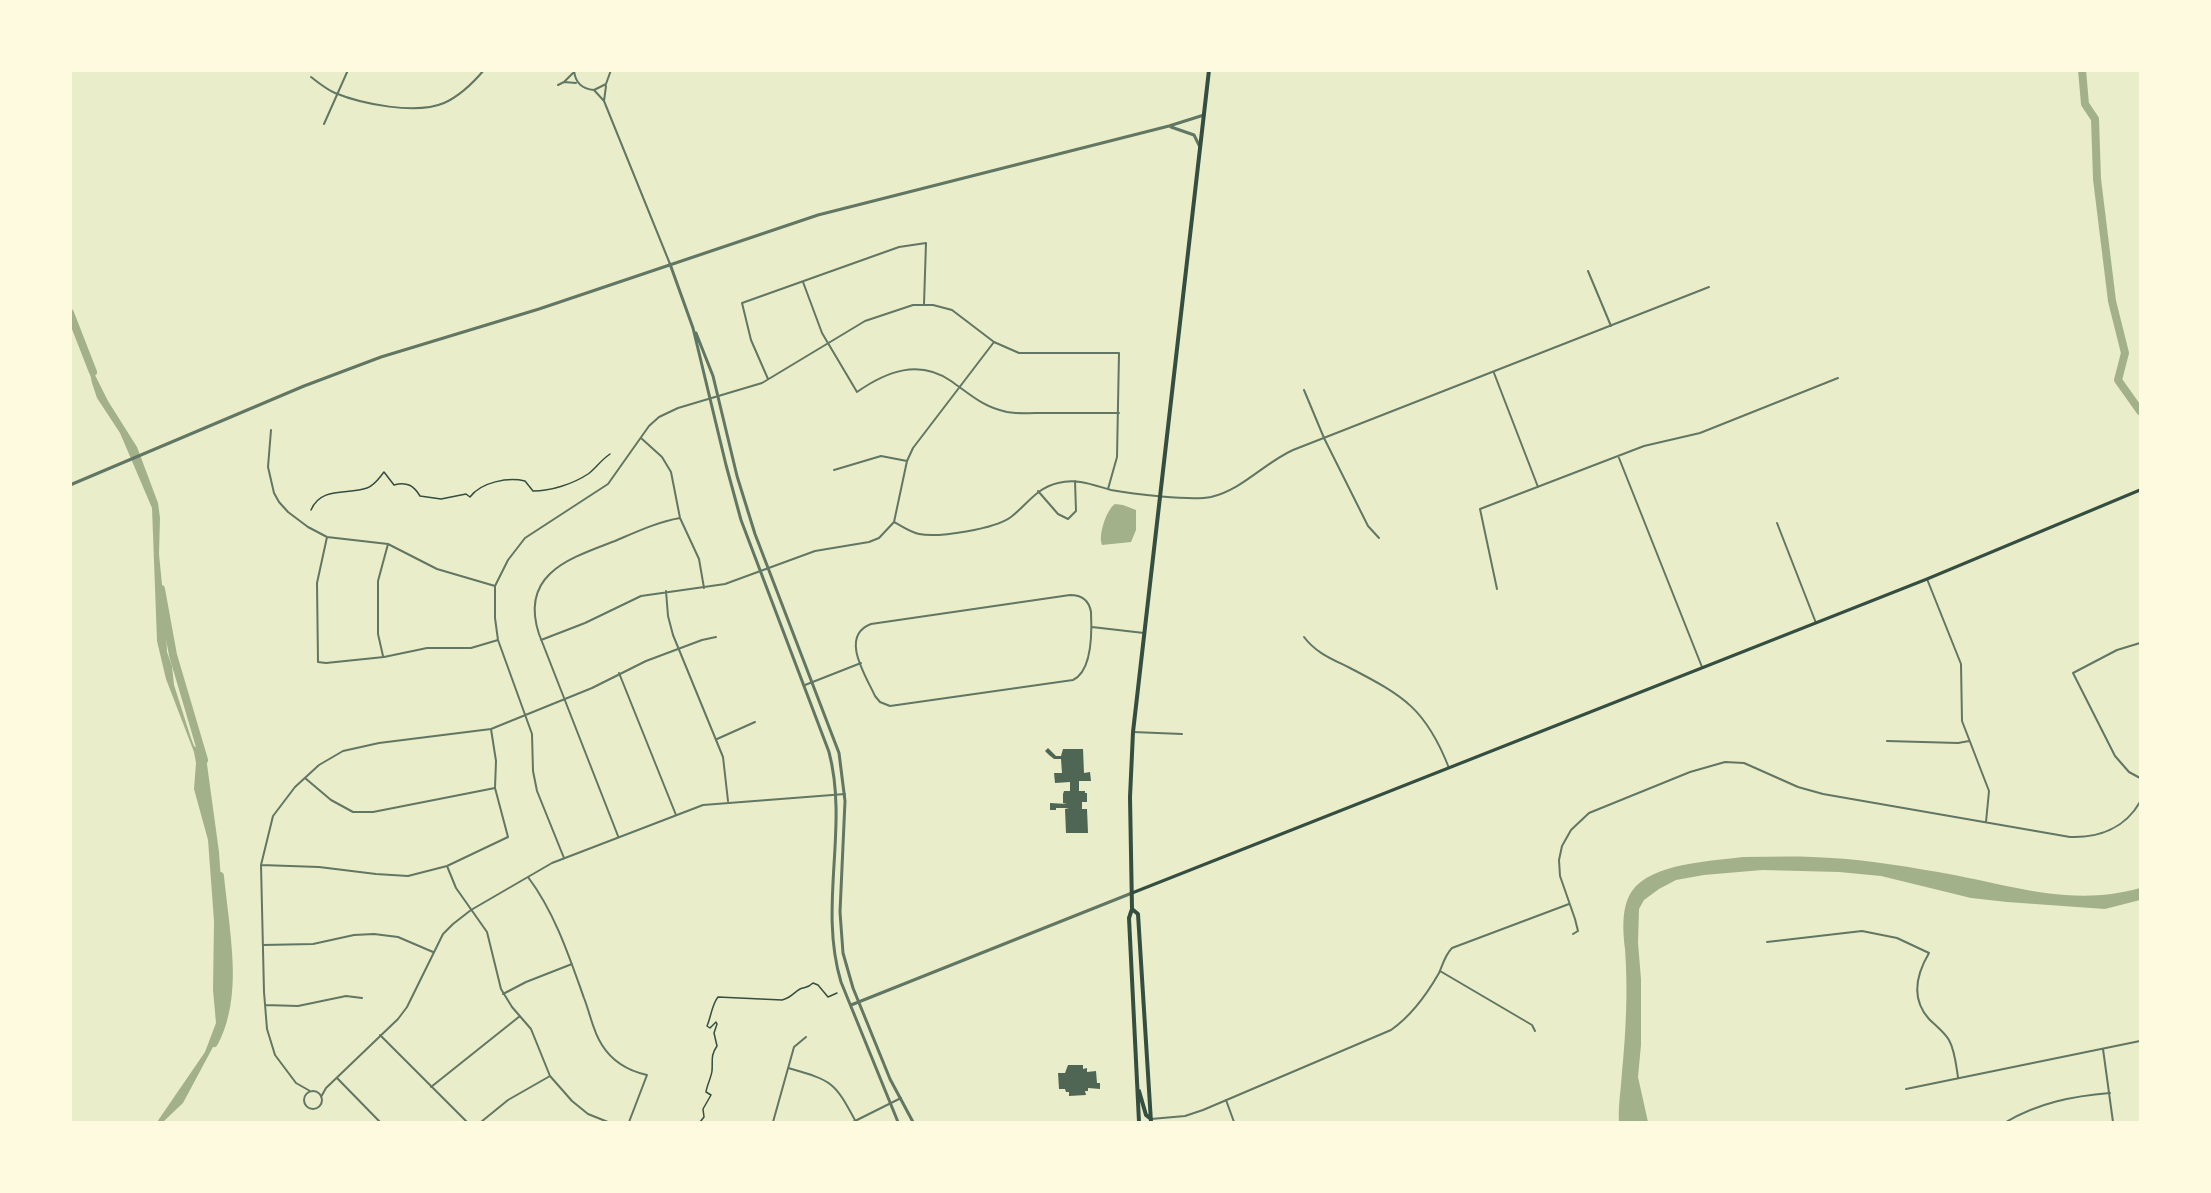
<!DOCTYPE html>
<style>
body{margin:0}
#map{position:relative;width:2211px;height:1193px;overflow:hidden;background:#e9edc9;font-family:Raleway,sans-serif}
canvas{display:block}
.frame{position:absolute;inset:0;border:72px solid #fefae0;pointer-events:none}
</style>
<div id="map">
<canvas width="2211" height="1193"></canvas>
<div class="frame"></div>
</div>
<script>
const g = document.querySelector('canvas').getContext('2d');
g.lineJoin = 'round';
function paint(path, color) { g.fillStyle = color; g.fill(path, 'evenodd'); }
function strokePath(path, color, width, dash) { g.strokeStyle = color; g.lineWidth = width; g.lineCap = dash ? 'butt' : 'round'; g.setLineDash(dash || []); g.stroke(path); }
paint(new Path2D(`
 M87,359L108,401L137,447L158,503L160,518L159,554L166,626L167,652L172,666L174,685L191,738L194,746L202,751L206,757L219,852L227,964L225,1017L213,1047L183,1103L163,1122H157L205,1052L216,1023L213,990L214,921L208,840L194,789L196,763L194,752L166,679L157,641L152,508L120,433L97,398L92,383Z
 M1115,504L1123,505L1136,510V530L1131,542L1102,545C1098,536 1106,510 1115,504Z
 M1743,857C1766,857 1789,856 1812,857C1854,858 1897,865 1938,872C2008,884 2070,908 2140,888V900L2105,909L2007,902L1971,898L1881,876L1839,872L1762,870L1704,875L1676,880L1659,889L1644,900L1639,909L1638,943L1641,979V1045L1638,1077L1648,1122H1619C1618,1105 1621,1090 1622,1072C1626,1031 1628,990 1625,949C1623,931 1621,907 1632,891C1651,863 1713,861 1743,857Z`), '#a3b18a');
strokePath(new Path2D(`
 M2082,70L2085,104L2095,119L2097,179L2112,301L2125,353L2118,380L2140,411
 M70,313L93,372
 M161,589L173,655L204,760
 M214,1043C240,994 225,930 220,876`), '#a3b18a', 8);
paint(new Path2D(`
 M1048,748L1056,756H1061L1063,749H1083L1084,773L1090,772L1091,781H1079V791H1085V793H1087V802H1082V809H1087L1088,833H1066L1065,809L1069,808H1056V810H1050V803L1067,804L1063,803V794L1064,791H1070V782L1055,783L1054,773H1062L1061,759H1054L1049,755L1045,751Z
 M1068,1065H1083V1069L1087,1068V1072L1096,1071L1097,1083H1100V1089L1088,1088V1091H1085L1086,1095L1069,1096V1092H1066L1065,1089H1059L1058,1073H1065Z`), '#4f6655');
strokePath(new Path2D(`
 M311,510C321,486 348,495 367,488C375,485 379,478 384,472L394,485C407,481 414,486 420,496L441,499L466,494L470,497C481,482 508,477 525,481L533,491C551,491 573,484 588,474C595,469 601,460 610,454
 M700,1122L704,1117L703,1109L711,1095L706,1092C707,1085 711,1078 712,1071C713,1061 710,1056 717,1046L714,1033L717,1024L716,1022L710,1028L707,1026C711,1017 712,1004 718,997L782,1000C791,998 793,993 800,989C806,987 808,988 813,983L818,985L828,997L837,993`), '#344e41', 1.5);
strokePath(new Path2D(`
 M574,70C575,82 582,89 594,90L606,84L611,70
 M311,77C319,83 326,89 335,93C362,104 416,115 444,103C460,96 473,83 484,70
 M564,82L576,83
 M558,85L564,82L573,73
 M594,90L604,101L670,264
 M604,101L606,86
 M324,124L348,70
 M1588,271L1611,326
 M803,282L822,333L857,392C887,371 919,359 951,381C971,395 983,407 1007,412C1019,414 1032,413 1044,413C1069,413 1094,413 1119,413
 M1494,373L1538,487
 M768,379L751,340L742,303L899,247L926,243L924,304
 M1304,390L1324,438L1368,526L1379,538
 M271,430L268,467L274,493L279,502L288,512L308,527L327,537L388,544L437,569L495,586
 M641,438L662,457L671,472L680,518L699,559L704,588
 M1619,458L1702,667
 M834,470L881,456L907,461
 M1038,491L1058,514L1068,519L1076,511L1075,481
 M894,522C902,526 910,532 919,534C938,538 995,529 1011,517C1027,505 1036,488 1058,483C1077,478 1093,485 1111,490C1132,494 1191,501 1211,497C1242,490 1264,463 1293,450L1709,287
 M1777,523L1816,623
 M327,537L317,583L318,662L326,663L384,657L427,648H471L498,640
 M1927,579L1961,664L1962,721L1989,791L1986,822
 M1497,589L1480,509L1644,446L1700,433L1838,378
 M666,591L668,616L673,635L723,757L728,801
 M1070,595C1082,595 1089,600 1091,612C1092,632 1092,671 1073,680L890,706L880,702L875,696C866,676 839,636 871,624Z
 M1092,627L1144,633
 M1304,637C1316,653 1332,659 1350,668C1404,696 1426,709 1449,768
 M541,640L585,623L641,596L725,584L815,551L869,542L879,538L894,522L907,461L913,448L994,342
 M2140,643L2117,650L2073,673L2115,756L2129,772L2140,778
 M383,656L378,634V581L388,544
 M619,673L676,815
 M805,685L861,663
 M1133,732L1182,734
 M717,739L755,722
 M1887,741L1958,743L1969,741
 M305,778L331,800L353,812H373L495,788
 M618,836L539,634C519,573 571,558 615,541C636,532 657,522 680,518
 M564,858L537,791L533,771L532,734L498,640L495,618V586L508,560L525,538L608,484L649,426L659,417L678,408L762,383L865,321L913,305H933L952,310L994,342L1019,353H1119L1117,457L1108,489
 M261,865L319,867L376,874L408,876L447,866L508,837L495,788L496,761L491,729
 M447,866L456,888L487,932L501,989L512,1007L531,1029L550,1076L572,1101L588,1114L608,1122
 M528,877C555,913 569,956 584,998C590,1013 593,1032 602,1045C612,1061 629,1071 647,1075L629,1122
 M1573,934L1578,931L1575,919L1560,876L1559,860L1562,846L1571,830L1589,813L1690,772L1725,762L1744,763L1798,787L1823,794L2070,837C2099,838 2125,828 2140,802
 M1767,942L1862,931L1897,938L1929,953C1916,975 1911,999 1929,1019C1936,1026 1944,1032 1949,1040C1955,1051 1956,1065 1958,1077
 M263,945L313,944L354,935L374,934L398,937L433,952
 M1440,971L1532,1025L1535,1031
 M503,994L526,982L572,964
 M265,1005L298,1006L346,996L362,998
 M380,1035L467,1122
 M2103,1049L2113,1122
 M788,1068C833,1081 834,1081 856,1122
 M337,1078L380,1122
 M431,1087L520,1016
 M1906,1089L2140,1041
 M310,1091L296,1083L275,1055L267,1029L264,992L261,865L273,816L295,787L319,765L343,751L379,743L491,729L592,688L646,661L702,640L716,637
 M304 1100a9 9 0 1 1 18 0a9 9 0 1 1-18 0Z
 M321,1097L326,1088L398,1019L407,1007L443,934L453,924L471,910L552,863L703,805L845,794
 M1226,1100L1234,1122
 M1151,1119L1185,1116L1203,1110L1391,1030C1411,1016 1427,994 1439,973C1443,964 1445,955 1452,948L1569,904
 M481,1122L508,1100L550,1076
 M773,1122L794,1047L806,1037
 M853,1122L901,1098
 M2006,1122C2038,1103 2073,1096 2110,1093`), '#617663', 2);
strokePath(new Path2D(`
 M1171,127L1194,135L1200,147
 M670,264L693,328L726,465L741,520L829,752C849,828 818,906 841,982L898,1122
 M696,333L713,376L737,476L755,534L839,753L845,801L840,912L843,953L853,988L890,1079L913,1122
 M70,485L304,386L381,357L539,309L818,215L1169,126L1204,115
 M851,1005L1132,893`), '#617663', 3);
strokePath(new Path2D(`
 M1132,893L1927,579L2140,490`), '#344e41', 3);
strokePath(new Path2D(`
 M1132,909L1138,914L1151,1122
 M1139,1091L1146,1115L1151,1119
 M1139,1122L1129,918L1132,909L1130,797L1133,732L1209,70`), '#344e41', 4);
</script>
